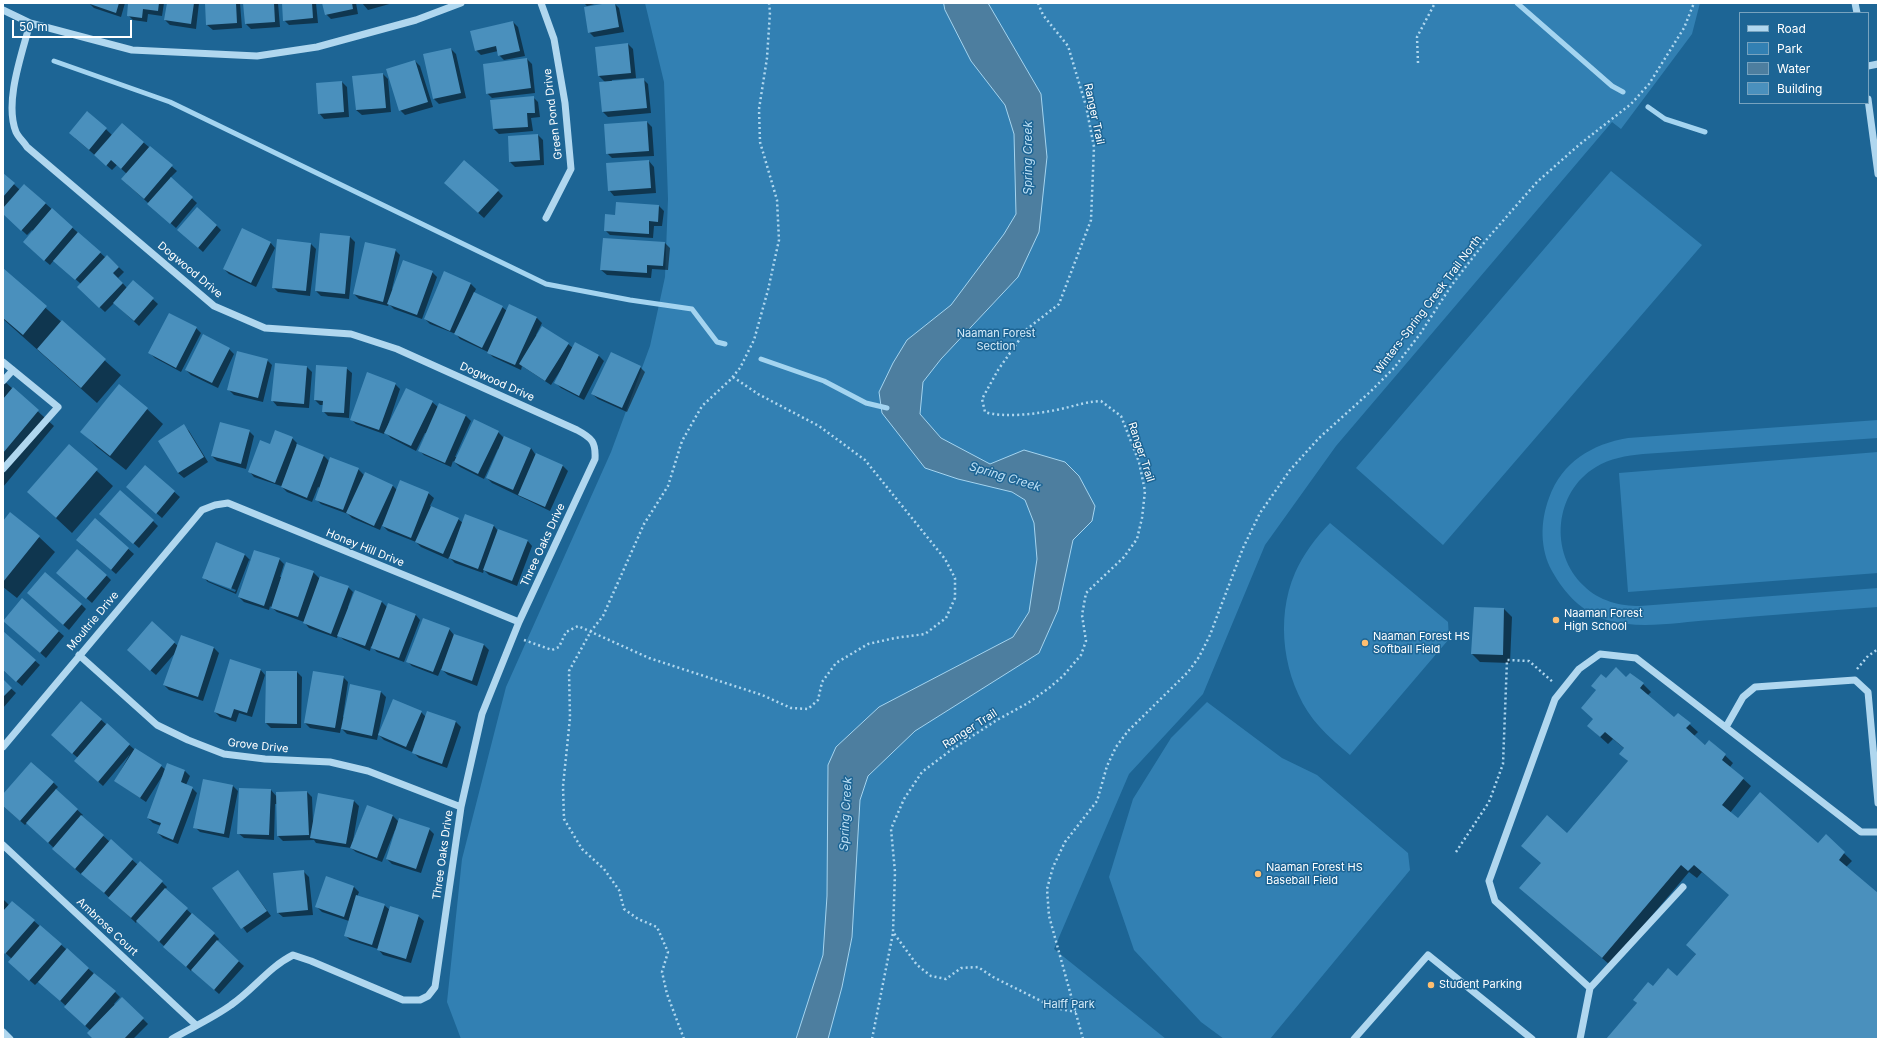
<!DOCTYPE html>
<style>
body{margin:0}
#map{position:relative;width:1881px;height:1042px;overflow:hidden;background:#1d6595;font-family:Inter,sans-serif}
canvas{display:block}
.frame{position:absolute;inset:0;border:4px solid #fff;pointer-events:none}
.legend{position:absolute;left:1739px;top:12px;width:130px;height:92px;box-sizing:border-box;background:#1d6595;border:1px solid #77a3bf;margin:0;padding:5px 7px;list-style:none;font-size:12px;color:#fff}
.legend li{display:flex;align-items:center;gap:8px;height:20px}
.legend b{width:20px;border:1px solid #77a3bf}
.scale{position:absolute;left:12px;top:20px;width:120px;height:18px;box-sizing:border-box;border:2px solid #fff;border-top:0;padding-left:5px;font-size:12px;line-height:14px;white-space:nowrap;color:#fff;-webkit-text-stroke:3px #1d6595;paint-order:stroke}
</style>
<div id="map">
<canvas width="1881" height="1042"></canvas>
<div class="frame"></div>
<ul class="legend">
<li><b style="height:5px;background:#b0d7ef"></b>Road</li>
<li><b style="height:11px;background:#3280b3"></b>Park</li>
<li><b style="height:11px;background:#4d7e9f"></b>Water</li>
<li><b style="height:11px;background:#4a90bd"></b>Building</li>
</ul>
<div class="scale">50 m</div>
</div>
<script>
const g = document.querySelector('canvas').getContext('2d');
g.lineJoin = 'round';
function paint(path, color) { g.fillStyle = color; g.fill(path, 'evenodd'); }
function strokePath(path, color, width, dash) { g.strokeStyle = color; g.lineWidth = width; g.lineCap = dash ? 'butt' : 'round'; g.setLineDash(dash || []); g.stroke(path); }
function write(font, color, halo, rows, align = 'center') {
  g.font = font + ' Inter,sans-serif'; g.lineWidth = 3; g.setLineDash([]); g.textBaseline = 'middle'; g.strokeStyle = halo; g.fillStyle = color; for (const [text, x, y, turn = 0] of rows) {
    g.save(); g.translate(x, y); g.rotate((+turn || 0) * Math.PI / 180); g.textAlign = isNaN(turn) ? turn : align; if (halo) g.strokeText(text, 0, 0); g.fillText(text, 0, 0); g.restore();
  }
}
paint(new Path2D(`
 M645,3H1700L1692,34L1621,129L1612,122L1336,446L1265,545L1203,694L1129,774L1054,949L1166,1039H461L447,1002L462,859L506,687L611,452L650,346L665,277L668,199L664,82Z
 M1611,171L1702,245L1443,545L1356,468Z
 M1878,420V438L1643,454C1626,456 1610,458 1596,467C1554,492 1549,553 1584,586C1599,601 1620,606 1640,606L1878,588V607C1823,611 1768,615 1712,620C1679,622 1640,630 1607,620C1582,612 1565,594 1552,571C1540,549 1540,522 1549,498C1562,462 1592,444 1628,438Z
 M1878,452V573L1628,592L1619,473Z
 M1330,523L1448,622L1449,639L1350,755C1337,744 1323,732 1313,719C1283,679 1275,619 1295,573C1303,555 1316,537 1330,523Z
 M1207,702L1282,758L1317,775L1408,853L1410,870L1270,1039H1224L1201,1022L1134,950L1109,877L1133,799L1171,738Z`), '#3280b3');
const water = new Path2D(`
 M944,3H988L1041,94L1047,157L1039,232L1018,277L941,359L923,382L920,414L941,438L990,464L1024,450L1065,462L1079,476L1095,506L1092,521L1073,540L1058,610L1039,653L915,731L868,776L860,800L852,937L842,987L828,1039H796L823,955L827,896L828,765L836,747L879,707L1013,637L1029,612L1037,559L1034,523L1025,500L1012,492L958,479L925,468L882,413L879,392L893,363L907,340L951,305L1004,234L1016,214L1014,134L1005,105L971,61L945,10Z`);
paint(water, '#4d7e9f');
strokePath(water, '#a4d4f0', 1);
paint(new Path2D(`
 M89,3H125L121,17L94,8Z
 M129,3H164L162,16L148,14L147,22L133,20L128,15Z
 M168,3H199L196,29L170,25L165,20Z
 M206,3H240L242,28L213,30L207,25Z
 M244,3H278L280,27L251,29L246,24Z
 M283,3H316L318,23L289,25L284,20Z
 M324,3H356L358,14L331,19L326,14Z
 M362,3H393L368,10Z
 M584,3H598L587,6Z
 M614,3L619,8L624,32L594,37L589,32Z
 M513,22L518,27L525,56L504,60L499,55L498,51L481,55L476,50Z
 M628,44L633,49L636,78L612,80V82L643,79L648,84L651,113L608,117L603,112L606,83L599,76Z
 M451,49L456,54L466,98L439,104L434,99Z
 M527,59L532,64L535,93L492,98L487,93Z
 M415,61L420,66L433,107L405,115L400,110Z
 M383,74L388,79L391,112L362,115L356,110Z
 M342,82L347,87L349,117L324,119L319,113Z
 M533,97L538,102L540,117L531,118L533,131L499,134L494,129L491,101Z
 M88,112L112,135L143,142L177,171L170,178L197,203L176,228L127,184V174L117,165L112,170L75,138Z
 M647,122L652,127L654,156L612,158L607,153Z
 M538,135L543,140L544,165L515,167L510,162L509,137Z
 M649,161L654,167L656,193L614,196L609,190Z
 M3,174L20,190L25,185L106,258L107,256L124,272L118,278L127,288L133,281L158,304L139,326L114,303L105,312L78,287L81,284L54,260L50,265L29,247L33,231L32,230L27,235L3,213Z
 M450,188L498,191L503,196L484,218Z
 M659,206L664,211L662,226H654L653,238L610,235L605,230L616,216Z
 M216,225L221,230L203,252L184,235Z
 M321,234L350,237L355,242L349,299L321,296L316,291Z
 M270,242L275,248L256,287L229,274L224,269Z
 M665,243L670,248L668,270L652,269L651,278L607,275L601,270Z
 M311,244L316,249L310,296L278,292L273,287Z
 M395,250L400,255L392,289L432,272L437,277L422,319L394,309L389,304L388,306L359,299L354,294Z
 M3,270L121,375L97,403L3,319Z
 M445,273L471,284L476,289L474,293L502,307L507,311L509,305L537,318L542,323L536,335L568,344L573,348L575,344L599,356L604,361L584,400L561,388L556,383L563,368H562L551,385L522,366L521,370L493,357L488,352L460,339L456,334L430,324L425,319Z
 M196,328L201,333L181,372L155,358L150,353Z
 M229,349L234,354L218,388L191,375L186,370Z
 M267,360L272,365L263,402L234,395L229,390Z
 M276,364L307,367L312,372L309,408L277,406L272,400Z
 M640,367L645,372L627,412L598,399L592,394Z
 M346,368L352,373L349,418L328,416L323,411L324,405H320L315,400Z
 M3,380L54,426L3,487Z
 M395,384L400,389L387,428L432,402L438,407L439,405L466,416L471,421L455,457H457L498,432L504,438L531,448L535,454L563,466L568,471L550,511L492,483L487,478L499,450L498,449L484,479L460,467L453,461L451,467L424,455L419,450L426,433H425L416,451L391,438L385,432L384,434L356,424L351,419Z
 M119,386L147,409L163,424L126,470L97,447L82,432Z
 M184,426L189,431L208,462L184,478L178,473Z
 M249,431L254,436L246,469L217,461L212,456Z
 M292,438L297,443L296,445L323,455L329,461L358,469L364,475L365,473L393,486L397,490L428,493L434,498L430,506L458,519L463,523L466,516L494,526L498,531L527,540L532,546L517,586L489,575L484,570L483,573L455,563L449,557L448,559L421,547L416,542L388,531L382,525L380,530L352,518L348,514L321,504L316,499L320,488L318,487L312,502L287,492L281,486L254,477L249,471L270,445Z
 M69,445L113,486L72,533L28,492Z
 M145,466L180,497L162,518L132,492Z
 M95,519L134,554L116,574L82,545Z
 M106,519L153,521L158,526L139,548Z
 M3,522L39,537L55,552L17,598L3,587Z
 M244,554L251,561L279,559L284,564L280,577H282L313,572L320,579L348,587L353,592L348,607L349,608L356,592L382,602L387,607L415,614L420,620L404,662L377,652L371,646L370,651L344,640L338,635L337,638L309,628L304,622L277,612L270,606L269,610L244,602L239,597L251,561L249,560L236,594L208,582L203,577ZM208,579L236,590L235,592L208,581Z
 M106,575L111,580L92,603L63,578Z
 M33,598L81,604L86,609L69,630Z
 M22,599L64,636L46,658L9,625Z
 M1475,608L1504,609L1512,617L1510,663L1480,662L1472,654Z
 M152,623L178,646L181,637L214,648L219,653L203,701L169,690L164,685L176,652L156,675L133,655Z
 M449,629L454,635L484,645L489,650L477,686L448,675L441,669L438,676L412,666L407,661Z
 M3,633L40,665L22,686L3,670Z
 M260,669L265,675L252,717L239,713L236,722L220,717L215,712Z
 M297,672L302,677L301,728H271L266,723Z
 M343,677L348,682L343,717H345L351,685L381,692L386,697L377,740L347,734L341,728L340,733L310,728L305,723Z
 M1607,679H1626L1643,684L1651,692L1647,696L1674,719L1678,714L1698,732L1694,736L1706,746L1710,741L1733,763L1730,767L1751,786L1730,813L1738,819L1818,844L1826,836L1852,861L1846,867L1878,894V1039H1607L1638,1004L1634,1000L1653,987L1677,977L1696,954L1730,895L1702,872L1697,878L1689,872L1610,965L1529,895L1568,834L1629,762L1621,754L1625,749L1613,739L1608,744L1588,726L1594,719Z
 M3,681L16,693L3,708Z
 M81,702L135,750L161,766L166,770L168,765L185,771L190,776L186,785L192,788L197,793L178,844L163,838L158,833L161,826L153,823L148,818L163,775L146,802L115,781L130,754L103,786L81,766L78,758L57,740Z
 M421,712L426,717L428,712L456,722L461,727L447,768L419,758L414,753L418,742L416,741L412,752L384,740L379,735Z
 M53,782L58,787L55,790L83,815L81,816L110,842L111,841L138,865L141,863L162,882L167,887L165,890L214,934L219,939L217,942L244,966L219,994L192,970L191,971L137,921L136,923L82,872L81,874L58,854L54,848L27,823L25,825L3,806V795Z
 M233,786L238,791L229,838L200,832L195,827Z
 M271,790L277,797L307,792L312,797L313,823L354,801L359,806L353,841L367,806L393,816L399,822L429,829L434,834L421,873L392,864L387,859L396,830H395L382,862L356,852L351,848L316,843L314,840L283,841L278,836L277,804H275L274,840L244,838L238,833Z
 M238,871L271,916L247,933L214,888Z
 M304,872L309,877L313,915L283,917L277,912Z
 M354,887L359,892L357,897L384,905L390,910L418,916L424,921L411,963L383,955L378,949L350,940L345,935L349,921L322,912L317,907Z
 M3,899L9,905L34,921L115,992L120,997L114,1004L115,1005L122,998L148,1024L133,1039H94L91,1031L70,1012L66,1006L39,981L35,985L14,967L12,959L3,951Z`), '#0007');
strokePath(new Path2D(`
 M1517,3L1612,86L1623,92
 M54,61L170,102L546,284L630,300L692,309L717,342L725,344
 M1648,107L1665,119L1705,132
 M761,359L824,381L866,403L887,408`), '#a4d4f0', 5);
paint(new Path2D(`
 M87,3H119L116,13Z
 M128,3H159L158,11L143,9L142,18L127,16Z
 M167,3H194L191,24L164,20Z
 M205,3H236L237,23L206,25Z
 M243,3H274L275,22L245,24Z
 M282,3H312L313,18L283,21Z
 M322,3H352L353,9L325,15Z
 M608,3H615L619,27L588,33L584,7Z
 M513,21L520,51L498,56L496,46L475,51L470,31Z
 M628,43L631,73L598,76L595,47Z
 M451,48L461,93L433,99L423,54Z
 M527,58L531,88L486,94L483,64Z
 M415,60L428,102L399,111L386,69Z
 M383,73L386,108L356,110L352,76Z
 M644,78L647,108L602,112L599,82Z
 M342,81L344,112L318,114L316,83Z
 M534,96L535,113H527L528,127L493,129L490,100Z
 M87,111L107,128L89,150L69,133Z
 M647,121L649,151L606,154L604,124Z
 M122,123L144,142L121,169L111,160L106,166L94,155Z
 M538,134L540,160L509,162L508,136Z
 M150,146L173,165L144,199L121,179Z
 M464,160L499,190L478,213L444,183Z
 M649,160L651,188L608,191L606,163Z
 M3,173L15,183L3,197Z
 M171,177L193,197L170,224L147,204Z
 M24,184L46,203L21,231L3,214V208Z
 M616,202L659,205L658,222L649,221V234L604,231L605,214L615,215Z
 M197,207L217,225L198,248L177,230Z
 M52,208L73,227L44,261L23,242Z
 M242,228L271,242L251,283L223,269Z
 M78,232L101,252L75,280L53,261Z
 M320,233L350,236L345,294L315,291Z
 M603,238L665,242L663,266L647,265V273L600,270Z
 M277,239L311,243L306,291L272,288Z
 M365,242L396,249L383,302L353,294Z
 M107,255L119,267L113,273L123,283L99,308L77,287Z
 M403,260L433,271L417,315L387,304Z
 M3,268L47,306L23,335L3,318Z
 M444,271L471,283L450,331L424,319Z
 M133,280L154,298L134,321L113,303Z
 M474,292L503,306L482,348L454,334Z
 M509,304L537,317L515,365L487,353Z
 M169,313L197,327L176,368L148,353Z
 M62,320L106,359L81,388L37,349Z
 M542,326L569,343L545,381L519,364Z
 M203,334L230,348L212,383L185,370Z
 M575,342L599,355L579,396L554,383Z
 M237,351L268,359L258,398L227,390Z
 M611,352L641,366L622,408L591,394Z
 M275,363L307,366L304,404L271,401Z
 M316,365L347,367L344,413L322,412L323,401L314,400Z
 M367,372L396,383L379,430L350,420Z
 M119,384L148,408L110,456L80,432Z
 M13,387L39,410L3,453V399Z
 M406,388L433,401L411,446L384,433Z
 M439,403L466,415L445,463L418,451Z
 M474,419L499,431L478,474L454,462Z
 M220,422L250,430L241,464L211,456Z
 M184,424L204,457L178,473L158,441Z
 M275,430L293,437L275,483L248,472L260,440L270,444Z
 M504,436L531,448L513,490L486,478Z
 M69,444L98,469L56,518L27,492Z
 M297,444L324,455L307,498L281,487Z
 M536,453L563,465L545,507L518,495Z
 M330,457L359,468L343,510L315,500Z
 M145,465L175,491L156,514L126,487Z
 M365,472L393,485L374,526L346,513Z
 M400,480L429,492L411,538L382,526Z
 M120,490L154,520L133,544L99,514Z
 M431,506L459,518L443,554L415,542Z
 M10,512L40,536L3,582V521Z
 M465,514L494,525L478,569L449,558Z
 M95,518L129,548L111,570L76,540Z
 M498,529L528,540L512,581L483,570Z
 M216,542L245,554L231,589L202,578Z
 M77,549L107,575L86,599L56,573Z
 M254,550L280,558L264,606L238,597Z
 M286,562L314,571L298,617L271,608Z
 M45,572L82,604L63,625L27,593Z
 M320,576L349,586L331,634L303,623Z
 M355,590L382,601L365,646L337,636Z
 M22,598L59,631L40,653L3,621Z
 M388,603L416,614L399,658L371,648Z
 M1474,607L1504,608L1503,655L1471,654Z
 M423,618L450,628L433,672L406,662Z
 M152,621L175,642L150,671L127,650Z
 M3,631L36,660L16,682L3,670Z
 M454,634L484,644L472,681L441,670Z
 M181,635L214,647L198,697L163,685Z
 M230,659L261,669L247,713L234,709L231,718L214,712Z
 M1616,667L1626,677L1630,673L1644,683L1640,688L1674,717L1678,713L1691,723L1686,728L1705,745L1709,740L1726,754L1722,760L1744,778L1722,805L1738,818L1760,792L1818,843L1826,834L1845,852L1839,860L1878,893V1039H1606L1637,1003L1633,1000L1648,982L1653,986L1668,968L1677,976L1696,954L1686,945L1729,895L1694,865L1688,871L1681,865L1602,958L1519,888L1541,863L1521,846L1547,815L1567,833L1628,761L1619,754L1624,748L1605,732L1600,737L1587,726L1593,719L1581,708L1596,690L1591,686L1601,674L1606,678Z
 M266,671H297V724L265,723Z
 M313,671L344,676L335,728L304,723Z
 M3,679L12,688L3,697Z
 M350,684L381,691L372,736L341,729Z
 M393,699L422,711L406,747L378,735Z
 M81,701L102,719L72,754L51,735Z
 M427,711L456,721L442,764L412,753Z
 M107,723L130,744L98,782L74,761Z
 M135,748L162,765L140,798L114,781Z
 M31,762L54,782L20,821L3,806V794Z
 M167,763L185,770L181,782L193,787L173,840L157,833L161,823L147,818Z
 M203,779L233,785L224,834L193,828Z
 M239,788L271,789L269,835L237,834Z
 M56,789L78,809L48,843L26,823Z
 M307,791L309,835L277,836L276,792Z
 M318,793L354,800L346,844L310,838Z
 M367,805L393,815L377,858L350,848Z
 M81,815L104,835L75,869L52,849Z
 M399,818L430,828L416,869L386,859Z
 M111,839L133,859L104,893L81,874Z
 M140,861L163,881L131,918L108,898Z
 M238,870L267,911L241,929L212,888Z
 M304,870L308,910L277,913L273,873Z
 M326,876L354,886L344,917L315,907Z
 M165,888L188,908L159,942L136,921Z
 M356,895L385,904L372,945L344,936Z
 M12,901L35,920L5,954L3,952V911Z
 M390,906L419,915L406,959L377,950Z
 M192,913L215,933L186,967L163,947Z
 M40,925L62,944L29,981L8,962Z
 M217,940L239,961L214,990L191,970Z
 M67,948L89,968L60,1001L38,982Z
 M94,973L116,991L85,1026L64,1007Z
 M122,997L144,1018L124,1039H93L87,1033Z`), '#4a90bd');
strokePath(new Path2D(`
 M1038,3L1043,15L1068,46L1086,106L1094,147L1091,220L1059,304L1027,329L998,370L982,399L985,412C1003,418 1036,414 1056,410C1072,407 1083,402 1101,401L1121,416L1139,462L1145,491L1142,518L1137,539L1124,557L1086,593L1082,615L1086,641L1081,655L1063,676L1049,688L1028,703L997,720L951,750L922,772L904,799L891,829L895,872L893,932L917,965L931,976L946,979L961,968L978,967L993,977L1055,1008L1076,1012
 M1418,63L1417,37L1435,3
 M524,640L552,650L559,647L566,632L578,626L649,658L762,695L791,708L808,709L818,700L822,682L836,663L868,644L895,638L925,634L946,618L955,598V578L945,559L865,460L819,426L758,394L733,377
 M1857,669L1868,656L1878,649
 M1456,852L1489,802L1503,764L1507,660L1529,661L1554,683
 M684,1039L667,994L662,972L668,952L657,927L638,919L624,909L619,890L604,869L582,849L564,819L563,786L570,718L569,671L591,631L603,616L644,524L668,486L682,441L702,406L730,380L740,368L754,340L768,290L779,240L777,200L760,142L759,109L767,58L770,12L769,3
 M872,1039L893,933
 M1083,1039L1049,916L1047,889L1053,867L1065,842L1097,801L1107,766L1116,747L1128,731L1188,672L1199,657L1210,635L1243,548L1260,513L1290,470L1319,438L1370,392L1394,368L1420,334L1451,286L1487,239L1537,182L1580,144L1631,104L1649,84L1684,28L1694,3`), '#b0d7ef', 2.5, [2, 3]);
strokePath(new Path2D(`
 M541,3L554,39L565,103L571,169L546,218
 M1855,3L1857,13
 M3,10L30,23L132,50L257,56L317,47L416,20L461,3
 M30,23C22,54 4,102 16,132C18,137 24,142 27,147L214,306L265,328L351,334L397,349L577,430C592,438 596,442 595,459L519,622L482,714L461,807L435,987L428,996L420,1000H403L311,961L293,955C269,967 253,990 231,1005C213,1018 191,1028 172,1039
 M1868,66L1878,64
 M1868,99L1878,174
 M3,362L58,407L3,469
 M3,381L13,370
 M79,655L157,725L188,740L224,754L265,759L330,762L368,771L461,807
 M1726,727L1743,697L1755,687L1855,680L1868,692L1878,803
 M3,747L202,510L215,505L228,503L519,622
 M3,845L196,1025
 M1590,988L1683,887
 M3,1032L10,1039
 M1354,1039L1428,955L1532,1039
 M1580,1039L1590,988L1495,901L1489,881L1555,699L1579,669L1600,654L1636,658L1861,832H1878`), '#b0d7ef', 7);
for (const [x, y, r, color] of [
 [1556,620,4,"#febe70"],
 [1365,643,4,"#febe70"],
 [1258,874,4,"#febe70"],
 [1431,985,4,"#febe70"]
]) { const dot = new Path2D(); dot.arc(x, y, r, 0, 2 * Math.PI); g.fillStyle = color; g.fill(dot); strokePath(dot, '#1d6595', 1.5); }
write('11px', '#fff', '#1d6595', [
 ["Green Pond Drive",553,114,-97],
 ["Ranger Trail",1094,114,78],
 ["Dogwood Drive",190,270,40],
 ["Winters-Spring Creek Trail North",1428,305,-53],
 ["Dogwood Drive",497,382,24],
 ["Ranger Trail",1141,452,72],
 ["Three Oaks Drive",543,545,-65],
 ["Honey Hill Drive",365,548,22],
 ["Moultrie Drive",93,621,-50],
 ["Ranger Trail",970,729,-33],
 ["Grove Drive",258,746,6],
 ["Three Oaks Drive",443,855,-82],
 ["Ambrose Court",107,927,43]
]);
write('11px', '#d7edfa', '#1d6595', [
 ["Naaman Forest",996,334],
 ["Section",996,347],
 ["Halff Park",1069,1005]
]);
write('11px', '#fff', '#1d6595', [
 ["Naaman Forest",1564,614],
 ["High School",1564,627],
 ["Naaman Forest HS",1373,637],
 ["Softball Field",1373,650],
 ["Naaman Forest HS",1266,868],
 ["Baseball Field",1266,881],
 ["Student Parking",1439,985]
], 'left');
write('italic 12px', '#bde0f5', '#1d6595', [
 ["Spring Creek",1028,158,-90],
 ["Spring Creek",1005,477,17],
 ["Spring Creek",846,814,-87]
]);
</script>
